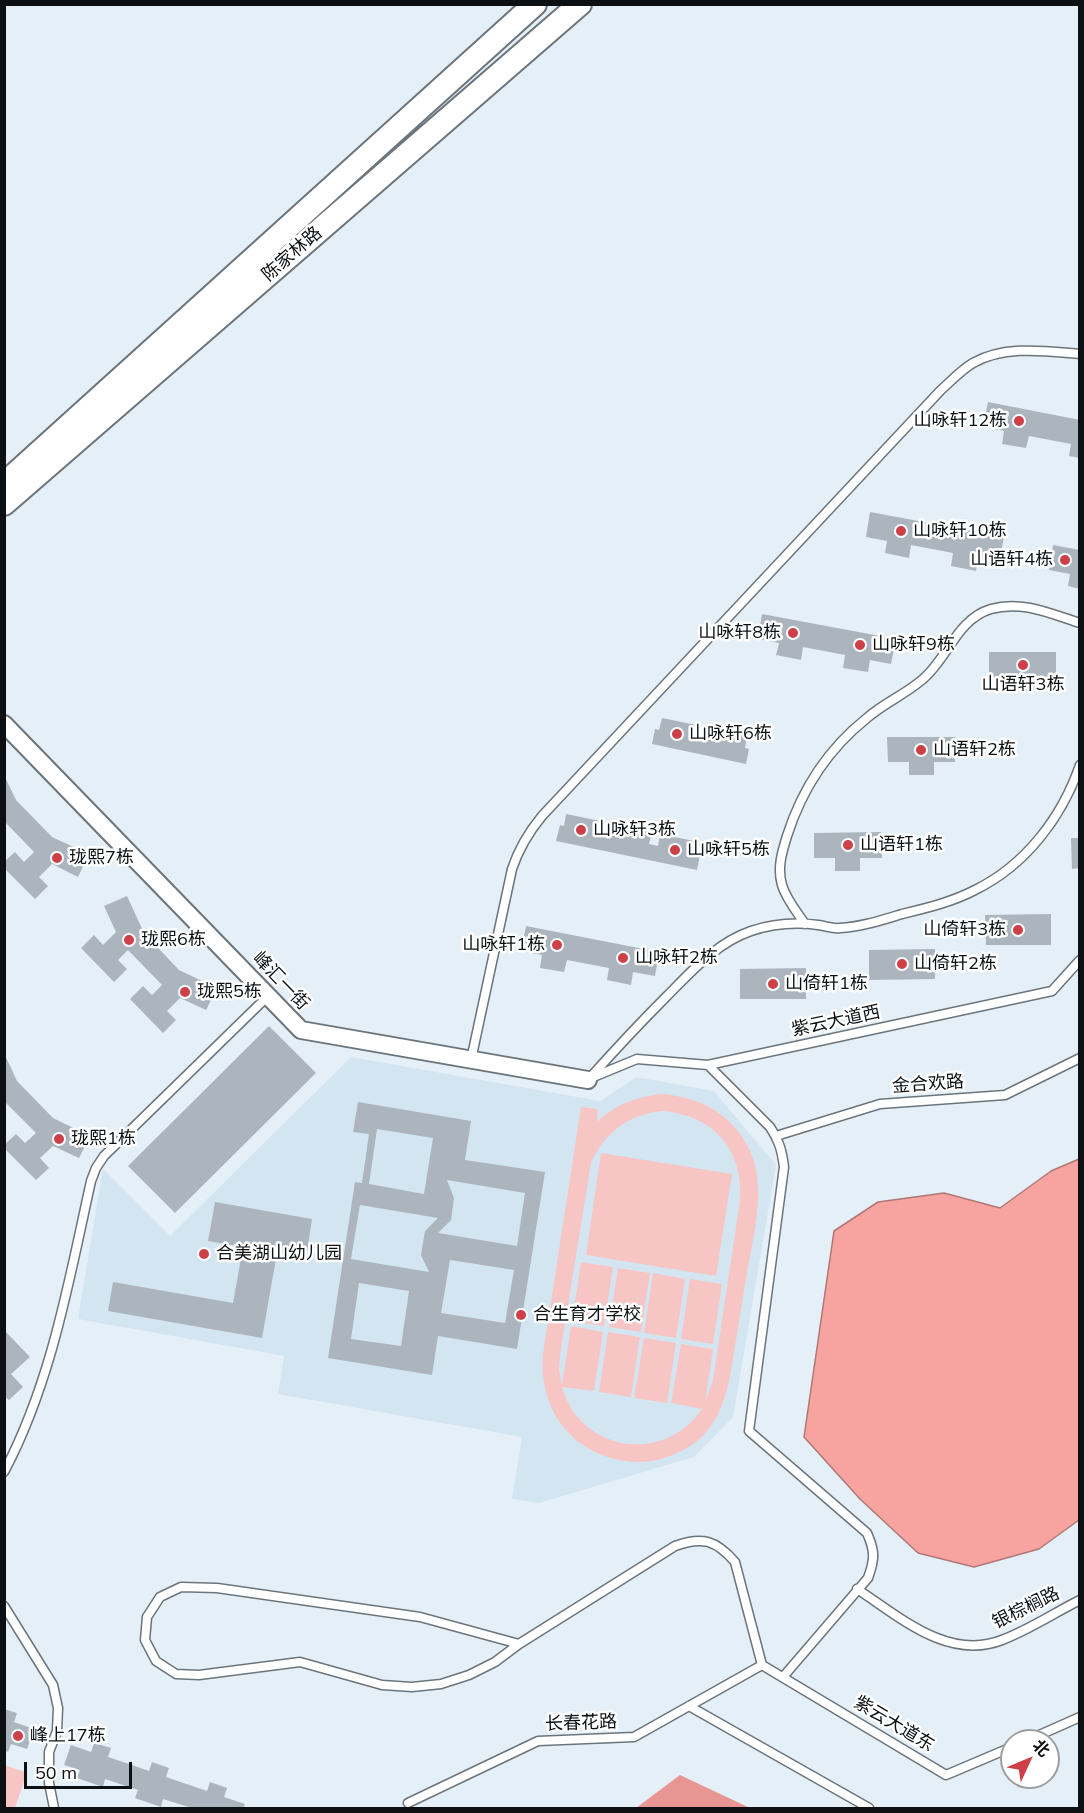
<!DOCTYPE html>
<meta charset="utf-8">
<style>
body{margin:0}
#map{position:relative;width:1084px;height:1813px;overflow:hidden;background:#e5eff7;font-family:Mulish,"Noto Sans SC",sans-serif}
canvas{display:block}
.frame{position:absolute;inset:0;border:6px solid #0d1013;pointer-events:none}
.north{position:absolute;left:1000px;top:1729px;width:60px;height:60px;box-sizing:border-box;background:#fff;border:2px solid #9e9fa1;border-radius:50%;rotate:46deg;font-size:16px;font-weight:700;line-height:24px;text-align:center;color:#0d1013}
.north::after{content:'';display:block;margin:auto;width:21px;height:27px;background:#ce3f47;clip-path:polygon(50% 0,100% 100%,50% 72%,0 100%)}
.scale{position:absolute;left:24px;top:1762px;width:108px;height:27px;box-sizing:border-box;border:3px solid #0d1013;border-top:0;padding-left:8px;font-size:18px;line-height:21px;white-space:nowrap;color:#0d1013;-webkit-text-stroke:4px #fff;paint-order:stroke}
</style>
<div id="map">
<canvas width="1084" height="1813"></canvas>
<div class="frame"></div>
<div class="north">北</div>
<div class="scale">50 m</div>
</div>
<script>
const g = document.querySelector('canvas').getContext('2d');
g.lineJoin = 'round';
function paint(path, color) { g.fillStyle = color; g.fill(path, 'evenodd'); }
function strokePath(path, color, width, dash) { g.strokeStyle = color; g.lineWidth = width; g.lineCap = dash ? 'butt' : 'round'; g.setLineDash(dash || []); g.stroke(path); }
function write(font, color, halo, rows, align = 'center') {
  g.font = font + ' Mulish,"Noto Sans SC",sans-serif'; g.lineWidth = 5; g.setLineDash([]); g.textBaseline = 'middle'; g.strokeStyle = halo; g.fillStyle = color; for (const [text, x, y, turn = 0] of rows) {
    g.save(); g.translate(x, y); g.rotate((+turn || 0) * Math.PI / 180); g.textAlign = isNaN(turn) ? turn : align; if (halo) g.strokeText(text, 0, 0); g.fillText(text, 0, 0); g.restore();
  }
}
paint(new Path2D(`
 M351,1057L600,1101L636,1077L714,1091L776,1165L733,1417L694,1457L539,1503L512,1499L522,1437L278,1394L284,1356L78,1319L103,1169L170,1236Z`), '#d4e5f2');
paint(new Path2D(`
 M662,1094C702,1097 735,1116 751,1153C767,1190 752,1241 746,1279C742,1301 739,1324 735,1346C727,1399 720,1442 661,1459C634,1466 605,1460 583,1445C552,1424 540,1389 543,1354L581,1107L598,1109L597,1122C615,1104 637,1097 662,1094ZM662,1111C713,1115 744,1149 740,1201L713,1380L705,1403L713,1349L681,1344L671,1403L702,1409C664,1465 580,1452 562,1387L594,1391L603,1332L571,1326L562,1385L559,1369L560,1355L591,1163C605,1132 628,1115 662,1111Z
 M601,1153L732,1174L716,1276L586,1255Z
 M581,1262L613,1267L604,1326L572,1321Z
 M618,1268L650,1273L641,1332L609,1327Z
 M653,1273L685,1279L676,1338L644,1333Z
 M690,1279L722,1284L713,1344L681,1339Z
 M608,1332L640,1337L631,1397L599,1392Z
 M644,1338L676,1343L667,1403L634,1398Z
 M5,1765L27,1773L15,1808H5Z`), '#f7c6c4');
paint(new Path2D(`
 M680,1775L750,1808H636Z`), '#e89693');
const water = new Path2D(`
 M1079,1159V1520L1039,1549L974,1567L918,1553L860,1499L804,1437L834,1231L878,1202L944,1193L1000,1208L1051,1171Z`);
paint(water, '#f7a3a0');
strokePath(water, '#b17776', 1.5);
paint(new Path2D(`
 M988,402L1080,420V458L1069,456L1071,444L1029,436L1026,448L1002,444L1004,431L983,427Z
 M870,512L1004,537L999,562L978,558L976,571L951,566L953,553L911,545L909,558L885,553L887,541L866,537Z
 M1053,545L1080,550V589L1068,586L1070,574L1049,570Z
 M762,614L896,639L891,664L870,660L868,672L843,668L845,655L803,647L801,660L776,655L779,643L758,639Z
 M989,652H1056V677H1035V690H1010V677H989Z
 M662,718L701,726L698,738L706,739L709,728L747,736L745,748L749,749L746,764L652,744L655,729L659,730Z
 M887,737H955V762H934V775H909V762H888Z
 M4,775L16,800L52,837L89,854L78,877L52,864L39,877L48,886L35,899L4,868V862L15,852L24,862L34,852L4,821Z
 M566,814L605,822L602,834L611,836L613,824L652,832L649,844L658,846L660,834L699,842L696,854L700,855L697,870L556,841L560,825L564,826Z
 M881,832L882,858H860V871H835V858H814V833Z
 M1071,838H1080V868L1072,869Z
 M127,896L144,933L179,970L217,988L206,1010L180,998L167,1011L176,1020L163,1033L130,999L143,986L152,995L162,985L128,950L118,960L127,969L114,982L81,948L94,935L103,945L116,932L104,906Z
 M1051,914V945H986L985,915Z
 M526,926L659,952L655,976L633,972L631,985L607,980L609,968L567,960L564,972L540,968L542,955L521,951Z
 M935,949V979L869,980V950Z
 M806,968V999H740V969Z
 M269,1026L316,1073L175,1213L128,1166Z
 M4,1053L17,1081L53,1118L90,1136L79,1158L53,1146L40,1158L49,1168L36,1180L4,1148V1145L16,1134L25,1143L36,1133L4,1101Z
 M358,1102L471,1121L465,1160L545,1172L517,1349L438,1336L432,1375L328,1358L355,1182L362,1183L369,1134L353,1132ZM377,1129L433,1138L424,1194L369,1184ZM447,1180L525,1193L517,1246L438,1233L451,1220L454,1198ZM360,1205L438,1218L425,1231L421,1255L429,1272L351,1259ZM450,1260L514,1270L505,1323L441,1313ZM359,1283L409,1291L401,1346L351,1339Z
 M215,1202L312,1219L306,1258L277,1253L262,1338L108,1311L113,1282L233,1303L243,1247L208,1241Z
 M4,1330L30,1357L11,1374L23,1387L9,1400L4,1396Z
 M4,1709L17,1713L14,1722L34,1729L27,1749L11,1744L8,1752L4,1750Z
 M94,1743L111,1748L108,1757L129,1764L149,1771L152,1762L169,1768L166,1777L207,1791L210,1782L227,1788L224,1797L245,1804L243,1808H192L163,1799L161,1807L135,1798L138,1790L105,1779L103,1787L77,1778L80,1770L64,1765L71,1745L91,1752Z`), '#acb5bd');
const lane = new Path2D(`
 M805,924C797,912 786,899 782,885C777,868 782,852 787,836C802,789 828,749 867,718C884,703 906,694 923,679C948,658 957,619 991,609C1022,600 1051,614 1080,623
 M471,1060L512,869C519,848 528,833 542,816L940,391C950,382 961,370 973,363C1005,345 1044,351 1080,354
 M708,1065L770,1127C779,1140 782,1151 784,1167L749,1431L867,1533C875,1551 875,1559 868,1578L783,1677
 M591,1078L637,1059L708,1065L1052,991L1080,960
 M588,1080C613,1052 639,1024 666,997C691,972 716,943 751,931C772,924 796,922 818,925C826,926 833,929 840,928C861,927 882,920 902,914C927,908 952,902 975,890C1026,865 1062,817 1080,765
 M776,1136L880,1104L1005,1095L1080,1058
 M4,1472C52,1381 69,1280 91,1181L96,1168L104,1156L268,996
 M857,1589C900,1617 948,1661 1002,1640C1029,1630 1054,1613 1080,1600
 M4,1606L53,1685L58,1708L57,1731L49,1752V1783L54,1808
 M519,1644L420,1617L217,1588L181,1587L160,1597L147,1617L145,1640L156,1661L176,1674L199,1675L300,1662L382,1685L412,1687L441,1684L469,1675L495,1662L519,1644L675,1546C702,1536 716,1540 735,1562L762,1665
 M762,1665L946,1775L1012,1747
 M689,1706L869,1808
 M1026,1741L1080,1717
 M408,1803L538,1741L634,1737L762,1665`);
const street = new Path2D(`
 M4,724L301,1030L588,1080`);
const secondary = new Path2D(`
 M4,484L535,4
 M4,504L580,4`);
strokePath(lane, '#6c757c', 11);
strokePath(street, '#6c757c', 20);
strokePath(secondary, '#6c757c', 26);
strokePath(lane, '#fff', 8);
strokePath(street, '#fff', 16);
strokePath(secondary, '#fff', 22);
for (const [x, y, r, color] of [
 [1019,421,6,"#ce3f47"],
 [901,531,6,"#ce3f47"],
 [1065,560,6,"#ce3f47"],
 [793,633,6,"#ce3f47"],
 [860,645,6,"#ce3f47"],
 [1023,665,6,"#ce3f47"],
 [677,734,6,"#ce3f47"],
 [921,750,6,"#ce3f47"],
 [581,830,6,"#ce3f47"],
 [848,845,6,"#ce3f47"],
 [675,850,6,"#ce3f47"],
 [57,858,6,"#ce3f47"],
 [1018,930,6,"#ce3f47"],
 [129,940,6,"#ce3f47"],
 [557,945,6,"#ce3f47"],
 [623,958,6,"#ce3f47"],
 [902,964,6,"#ce3f47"],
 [773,984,6,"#ce3f47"],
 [185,992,6,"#ce3f47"],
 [59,1139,6,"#ce3f47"],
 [204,1254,6,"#ce3f47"],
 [521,1315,6,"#ce3f47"],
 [18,1736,6,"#ce3f47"]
]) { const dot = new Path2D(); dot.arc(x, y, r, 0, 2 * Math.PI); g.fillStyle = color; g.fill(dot); strokePath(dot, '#fff', 2); }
write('18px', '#0d1013', '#fff', [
 ["陈家林路",292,254,-41],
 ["峰汇一街",281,981,46],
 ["紫云大道西",836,1021,-12],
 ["金合欢路",928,1084,-4],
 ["银棕榈路",1026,1608,-26],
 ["长春花路",581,1723,-2],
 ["紫云大道东",894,1724,31]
]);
write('18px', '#0d1013', '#fff', [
 ["山咏轩12栋",1007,421,"right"],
 ["山咏轩10栋",913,531],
 ["山语轩4栋",1053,560,"right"],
 ["山咏轩8栋",781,633,"right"],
 ["山咏轩9栋",872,645],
 ["山语轩3栋",1023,685,"center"],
 ["山咏轩6栋",689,734],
 ["山语轩2栋",933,750],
 ["山咏轩3栋",593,830],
 ["山语轩1栋",860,845],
 ["山咏轩5栋",687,850],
 ["珑熙7栋",69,858],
 ["山倚轩3栋",1006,930,"right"],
 ["珑熙6栋",141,940],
 ["山咏轩1栋",545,945,"right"],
 ["山咏轩2栋",635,958],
 ["山倚轩2栋",914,964],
 ["山倚轩1栋",785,984],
 ["珑熙5栋",197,992],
 ["珑熙1栋",71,1139],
 ["合美湖山幼儿园",216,1254],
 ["合生育才学校",533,1315],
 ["峰上17栋",30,1736]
], 'left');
</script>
